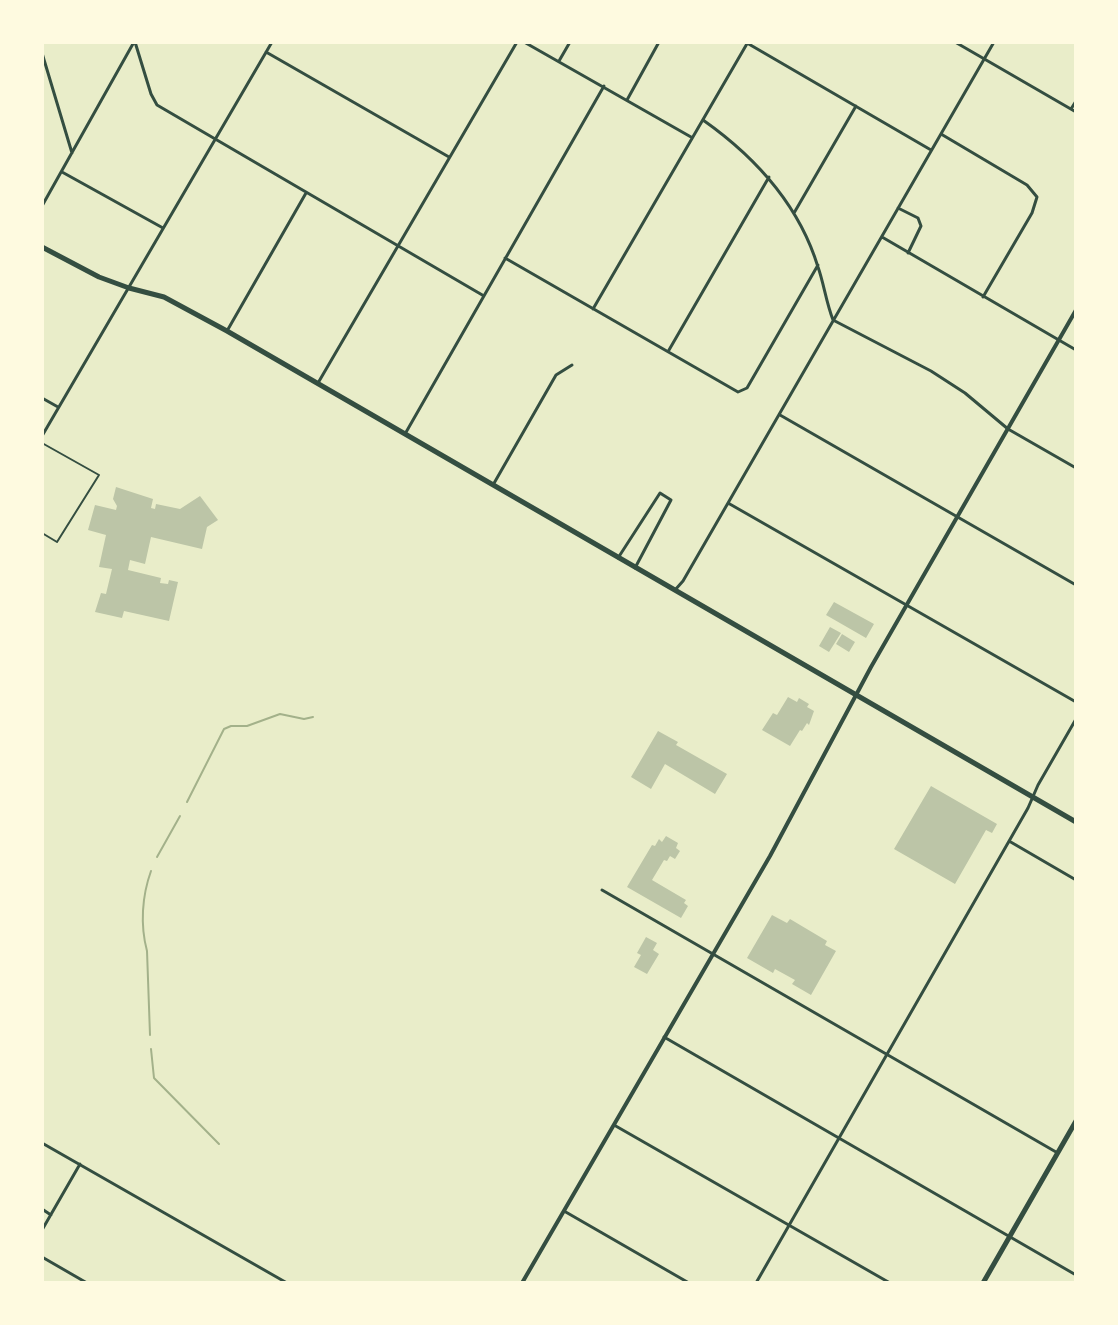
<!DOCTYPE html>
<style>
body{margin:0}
#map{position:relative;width:1118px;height:1325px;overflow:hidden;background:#e9edc9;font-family:"Crimson Pro",serif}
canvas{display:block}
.frame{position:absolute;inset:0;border:44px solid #fefae0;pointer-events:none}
</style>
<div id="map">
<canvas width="1118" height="1325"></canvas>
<div class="frame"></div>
</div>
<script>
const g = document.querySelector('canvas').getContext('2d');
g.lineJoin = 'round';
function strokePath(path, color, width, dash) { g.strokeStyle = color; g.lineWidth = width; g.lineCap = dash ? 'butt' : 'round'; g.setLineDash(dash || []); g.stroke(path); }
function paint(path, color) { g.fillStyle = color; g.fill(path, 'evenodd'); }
strokePath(new Path2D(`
 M187,802L224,729L231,726H247L280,714L304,719L313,717
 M157,857L180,816
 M150,1035L147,951C140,925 142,896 151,871
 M151,1049L154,1078L219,1144`), '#a3b18a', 2);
paint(new Path2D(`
 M116,487L153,499L151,508L155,509L156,504L180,509L200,496L218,520L207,527L202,549L151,537L145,564L130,560L128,570L161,578L160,583L168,584L169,580L178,582L169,621L124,611L122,618L95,612L101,593L106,594L112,569L99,567L106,535L88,530L95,505L116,510L117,506L113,499Z
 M834,602L874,624L866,638L826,615Z
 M830,627L841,633L829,652L819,646Z
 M842,634L855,642L849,652L836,644Z
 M788,697L797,702L799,698L809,704L807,707L814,711L809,725L807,723L802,731L800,730L790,746L762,730L773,713L777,715Z
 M658,731L678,742L676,745L727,774L715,794L665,764L651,789L631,777Z
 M931,786L997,824L992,833L986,830L955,884L894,849Z
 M666,836L678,843L676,848L680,851L675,859L670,856L667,861L664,860L652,880L686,900L684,903L688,906L681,918L627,887L652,845L655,846L659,839L662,842Z
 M772,915L787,923L790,919L827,941L825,945L836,951L811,995L792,984L795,980L775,969L773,973L747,958Z
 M646,937L657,943L653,950L659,954L647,974L634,967L641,955L637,953Z`), '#bcc5a7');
strokePath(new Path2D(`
 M42,443L99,475L57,542L42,533`), '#344e41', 2);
strokePath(new Path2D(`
 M135,42L151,94L157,105L484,296
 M524,42L691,137
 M955,42L1076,112
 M747,43L931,150
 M266,52L449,157
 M42,53L72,153
 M559,61L570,42
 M627,100L659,42
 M1071,109L1076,101
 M703,120C754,156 799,205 818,267C824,284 826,302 833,320L931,371L965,393L1008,429L1076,468
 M941,134L1027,185L1037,197L1032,213L983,297
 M62,172L163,228
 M42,206L134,42
 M898,208L918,218L921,226L908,253
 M794,213L856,106
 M882,237L1076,350
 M505,258L738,392L747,388L818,265
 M593,309L748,42
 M227,331L306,193
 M669,350L769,177
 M318,383L517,42
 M42,398L58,407
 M780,415L1076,585
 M405,434L604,86
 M42,436L272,42
 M493,485L556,375L572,365
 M728,503L1076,702
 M618,558L660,493L671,500L635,568
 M675,590L683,581L994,42
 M1009,841L1076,880
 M602,890L1056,1152
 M664,1037L1076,1275
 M614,1125L890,1283
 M42,1143L287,1283
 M42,1209L51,1215
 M564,1211L689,1283
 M42,1230L80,1164
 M42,1257L87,1283
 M756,1283L1028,808L1038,785L1076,719`), '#344e41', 3);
strokePath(new Path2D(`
 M522,1283L770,856L871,667L1076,310`), '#344e41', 4);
strokePath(new Path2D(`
 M42,247L99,277L129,288L164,297L227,331L1076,822
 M983,1283L1076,1121`), '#344e41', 5);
</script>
